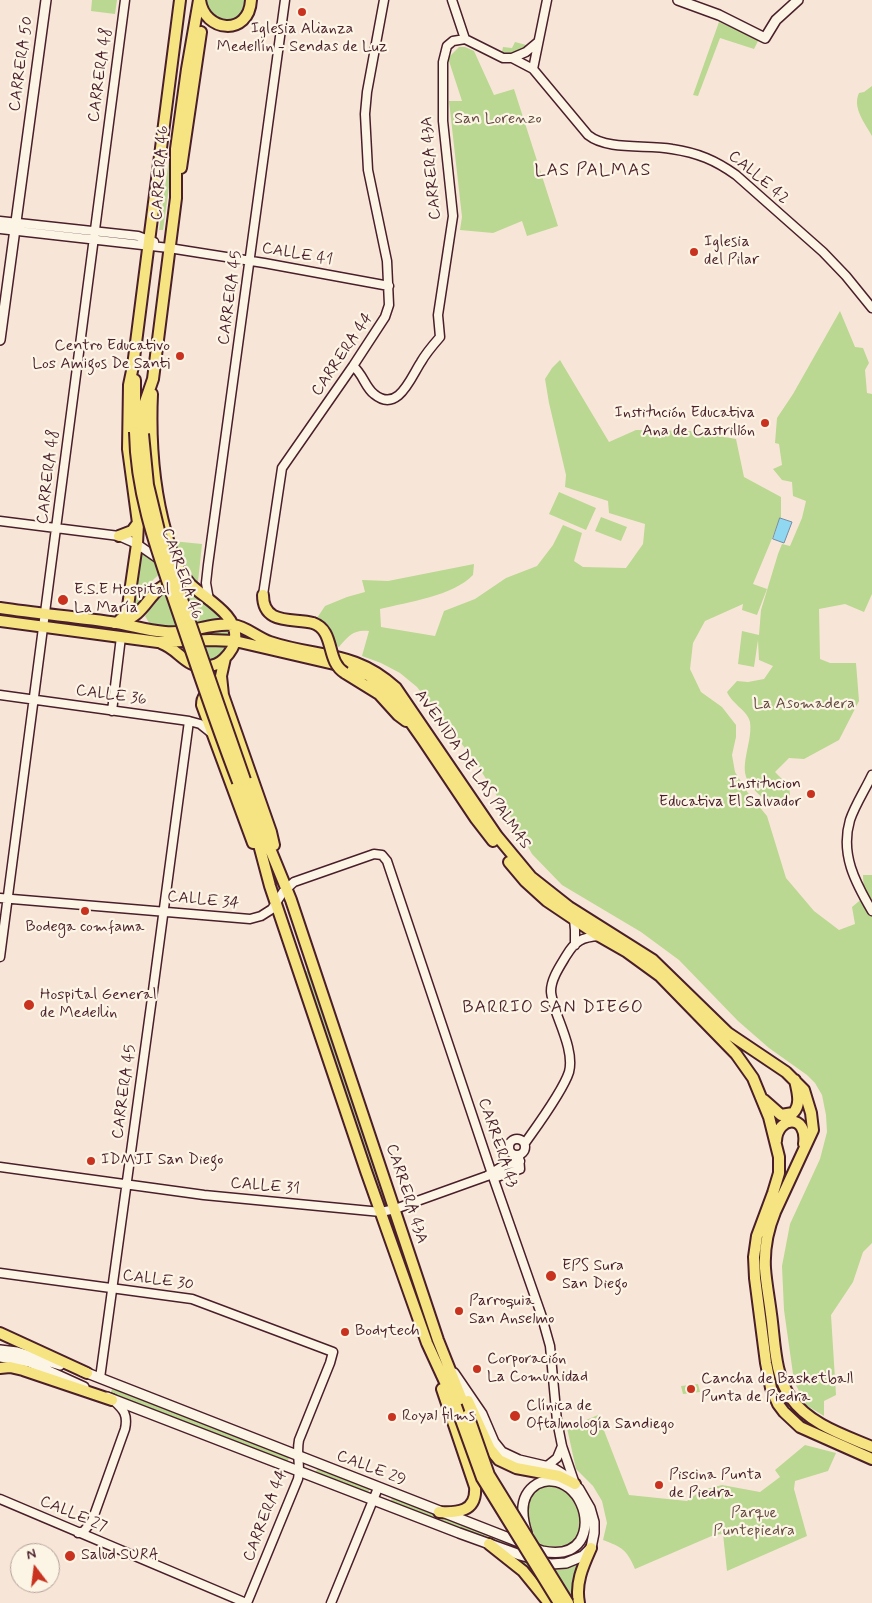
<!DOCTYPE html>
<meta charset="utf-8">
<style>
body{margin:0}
#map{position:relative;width:872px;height:1603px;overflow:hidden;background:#f7e6d7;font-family:Mynerve,sans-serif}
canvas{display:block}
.north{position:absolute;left:10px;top:1543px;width:50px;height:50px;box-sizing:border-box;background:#fcf5e5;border:1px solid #b59f9b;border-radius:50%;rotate:345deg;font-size:14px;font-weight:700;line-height:20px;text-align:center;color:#4a1f2b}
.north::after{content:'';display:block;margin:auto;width:18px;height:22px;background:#c8321e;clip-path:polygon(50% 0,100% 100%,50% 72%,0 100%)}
</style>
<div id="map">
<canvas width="872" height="1603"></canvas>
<div class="north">N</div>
</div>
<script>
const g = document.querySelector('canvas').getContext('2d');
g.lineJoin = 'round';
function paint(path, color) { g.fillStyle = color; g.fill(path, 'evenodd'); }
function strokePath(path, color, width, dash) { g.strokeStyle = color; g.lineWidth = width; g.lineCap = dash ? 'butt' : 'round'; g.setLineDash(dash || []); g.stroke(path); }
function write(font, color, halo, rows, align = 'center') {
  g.font = font + ' Mynerve,sans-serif'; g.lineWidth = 4.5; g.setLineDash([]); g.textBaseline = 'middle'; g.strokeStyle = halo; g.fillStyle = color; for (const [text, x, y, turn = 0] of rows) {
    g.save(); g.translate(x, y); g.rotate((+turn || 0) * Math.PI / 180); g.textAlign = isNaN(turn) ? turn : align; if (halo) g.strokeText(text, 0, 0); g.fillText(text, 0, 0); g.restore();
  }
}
paint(new Path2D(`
 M92,0H117L115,14L91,11Z
 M205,0H249L243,19L221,22L207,12Z
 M719,22L759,39L754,49L720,38L698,96L693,95Z
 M515,42L530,46C520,51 512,57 502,52L503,47L512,48Z
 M185,46H189L163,230H159Z
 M459,47H465L474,51L494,95L514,89L558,226L527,236L522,221L493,233L460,230L462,217L449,101H462L448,58Z
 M872,86V136C865,123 852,108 859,93L864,92Z
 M840,311L855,347L863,348L869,363L865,370L867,393L872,394V594L864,612L845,604L819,609L820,659L830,663H856L859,701L839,740L804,759L789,758L775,772L789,786L790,795L782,800L764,799C740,778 743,771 749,741C750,735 751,728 750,722C748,711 732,704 727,692L737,681L748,682L764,679L773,666L759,660L758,640L754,667L738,664L742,631L759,635L761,610L778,554L782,544L790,546L802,518L806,501L793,496L792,482L782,480L773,469L782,465L779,444L775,443L777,418L793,394Z
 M560,360L609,442L636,430L691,431L736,439L744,477L781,497V517L753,584L767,589L757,615L742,610L743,604L705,621L693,643L690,669L701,692L722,707L736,725V737L732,755L735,772L748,793L767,816L786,878L814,911L839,930L855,924L852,907L864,897L863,875H872V1243L863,1252L853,1282L831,1315L836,1395L824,1401V1416L806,1405L794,1381L784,1310L782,1266L790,1224L820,1159L827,1132L826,1115L822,1095L815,1083L807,1075L769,1048L738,1021L679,960L641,932L562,885L532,854L517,827L472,757L417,687L400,673L381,663L362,656L369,631C354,629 348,636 339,647L335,645L333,636L317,618L325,606L347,597L365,592L362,580L388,581L474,564L473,575C453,596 408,602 380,609L381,627L435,636L444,611L475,599L506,578L537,566L553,545L563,525L582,533L574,561L583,567L626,568L643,544L645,524L609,513L608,501L565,487L566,475L549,403L545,379L552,368Z
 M559,492L596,508L586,530L549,514Z
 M601,517L627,527L621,541L595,531Z
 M172,541L202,544L198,582C182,575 178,556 172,541Z
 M140,550L156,561L161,573C150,581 143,592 139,606H132Z
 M183,589L188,591L224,619L177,628L151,626L145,616L164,593L168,590Z
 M232,628V637L191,636L206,632Z
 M233,643L227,653L209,663L188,656L178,645Z
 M309,970L386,1198H382L304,972Z
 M394,1224L433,1337L429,1338L391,1225Z
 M698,1384L700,1392L683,1394L681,1386Z
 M113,1387L290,1456L287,1462L110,1394Z
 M598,1415L629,1495L687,1501L702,1490L722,1485L760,1492L780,1477L775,1470L805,1445L836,1453L828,1471L795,1481L794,1489L807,1536L727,1571L723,1534L714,1535L635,1569C627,1550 622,1547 603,1540L607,1523L602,1501L593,1486L576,1469L567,1428Z
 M317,1469L370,1489L368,1492L316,1472Z
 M549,1483L566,1488L579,1506L582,1525L579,1535L567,1547L560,1549H550L539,1546C528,1520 516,1497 549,1483Z
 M392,1497L519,1546V1551L391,1502Z
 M512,1557L529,1563L541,1583Z
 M579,1562L573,1583L575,1603H572L554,1569Z`), '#bad891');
const water = new Path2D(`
 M780,518L792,522L784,543L773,539Z`);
paint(water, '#90d7f2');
strokePath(water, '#748da2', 1);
const tertiary = new Path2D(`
 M452,0L465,39
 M465,39L503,58H512L533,69L588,135C608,151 647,144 672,149C698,153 715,160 736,175L823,252L846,276L872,308
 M512,58L526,52L538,42
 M533,69L547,0
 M0,221L138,236L154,242
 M0,229L169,248L264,263L389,286
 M353,366C363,374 365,387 374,394C398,414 411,377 421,362C426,353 433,345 440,337L438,315L453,216L443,121V62L447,46L453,41L465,39
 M0,521L119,536L137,544L160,560
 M263,595L282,468L353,366L385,317L389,305L387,261L368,170L365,114L367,92L384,0
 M209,600L206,583L208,565L285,0
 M0,695L189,721L200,724L210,732
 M112,711L121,637
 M872,775C865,790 855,805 850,820C840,854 855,882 872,911
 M0,898L250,919L261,916L272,909L283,892L294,882L374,854L382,855L387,861L492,1174L541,1314L550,1346L557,1421L562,1446L575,1484
 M574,919L575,930V945
 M0,957L125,0
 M509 1147a8 8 0 1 1 16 0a8 8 0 1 1-16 0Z
 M525,1143C537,1126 563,1091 569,1072C574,1053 561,1027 555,1009C554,1003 551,997 551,991C551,979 560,966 566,956C575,941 582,937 599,936
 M0,1167L204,1195L381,1212L395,1209L487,1176L503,1166L520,1161
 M494,1178L520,1169L519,1156
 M0,1273L192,1299L333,1352L330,1363L299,1440C296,1455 301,1466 298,1479L247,1603
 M100,1378L152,998L189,721
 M547,1466L557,1458L562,1446
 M0,1499L246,1603
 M78,1533L84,1531L92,1521L125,1429C128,1415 124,1410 114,1401
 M331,1603L378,1488`);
const secondary = new Path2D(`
 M678,0L719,15L765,38L776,20L798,0
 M0,340L46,0
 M0,1350L17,1352L60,1365
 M0,1357L29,1362L84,1387
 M82,1371L542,1551C556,1554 571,1554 580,1541C594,1519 578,1483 552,1481C546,1480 541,1482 537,1484C519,1495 521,1515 527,1533
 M107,1397L459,1533L520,1555L551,1564L566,1563L583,1556L591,1548L594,1533V1522L590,1508L579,1489L566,1476L553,1468L519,1460L502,1452L494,1442L482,1414L454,1373`);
const primary = new Path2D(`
 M200,0C204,32 249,37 251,0
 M181,168L201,32
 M135,380V432
 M152,394C150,440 153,487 166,533C169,544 172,555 177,565C180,571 185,578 190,584C205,599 239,615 235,640C234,648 229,654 224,659C219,664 213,666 207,666C186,669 179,649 161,643
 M143,434L144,405L153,379L176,198V149L187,69L199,0
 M119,536L132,531L138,523
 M263,595C263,625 292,618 313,623
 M0,608C39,614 78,617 117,623C133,626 149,631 165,632C188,635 210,622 233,625C247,627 256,637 270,642C318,658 355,650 396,688L497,836L531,877L569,907L653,960L728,1033L786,1072L804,1090L811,1113L813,1130L775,1212C768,1229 764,1249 765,1268C766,1283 769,1298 771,1314C775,1341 774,1375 791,1398C809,1424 844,1435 872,1447
 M0,621L158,642L210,640L235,641L347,667L368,675L390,693L423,740L476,819L493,841
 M120,622C149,615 148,586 175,582
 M114,623L118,622L123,617L128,606L137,544L138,523L128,449L129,385L133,366L180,0
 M225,658L221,676L223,695L271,832L274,845
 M345,673L379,694L398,715L406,721
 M212,693C205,694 202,698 202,705L253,843
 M245,780L264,834L291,900L438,1340L468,1415
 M238,782L254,826L270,886L366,1171L427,1343L456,1406
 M509,862L525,881L547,901L599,936L627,952L660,976L736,1054L753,1078L769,1117L779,1157V1173L773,1193L757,1236L754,1257L755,1278L766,1363L771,1388L778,1404L784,1412L800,1427L872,1459
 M764,1100L781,1115L793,1113C802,1104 797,1091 795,1080
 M776,1141C777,1116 808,1113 804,1144
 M0,1333L87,1373
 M0,1368L10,1367L23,1370L112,1400
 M468,1401L490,1449L499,1460L516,1468L559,1476L575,1484
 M439,1512C457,1513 477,1512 475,1487L442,1389
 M489,1544L523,1571L549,1603
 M579,1603C575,1583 583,1566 591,1548`);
strokePath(tertiary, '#4a1f2b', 11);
strokePath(secondary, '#4a1f2b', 12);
strokePath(primary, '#4a1f2b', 14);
strokePath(tertiary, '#fcf5e5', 8);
strokePath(secondary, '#fcf5e5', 9);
strokePath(primary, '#f6e381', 10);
const primaryBridge = new Path2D(`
 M135,432C136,500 161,561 182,624C200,677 218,730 238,782
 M143,434L148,485L161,539L245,780
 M313,623C336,631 325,661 345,673
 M456,1406L482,1478L559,1603
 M468,1415L489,1475L568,1603`);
strokePath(primaryBridge, '#4a1f2b', 14, []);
strokePath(primaryBridge, '#f6e381', 10);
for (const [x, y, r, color] of [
 [302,12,5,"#c8321e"],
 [694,252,5,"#c8321e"],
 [180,356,5,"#c8321e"],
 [765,423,5,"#c8321e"],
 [63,600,6,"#c8321e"],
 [811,794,5,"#c8321e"],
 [85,911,5,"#c8321e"],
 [29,1005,6,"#c8321e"],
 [91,1161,5,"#c8321e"],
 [551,1276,6,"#c8321e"],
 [459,1311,5,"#c8321e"],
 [345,1332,5,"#c8321e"],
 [477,1369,5,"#c8321e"],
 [691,1389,5,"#c8321e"],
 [515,1416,6,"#c8321e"],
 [392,1417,5,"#c8321e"],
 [659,1485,5,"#c8321e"],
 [70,1556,6,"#c8321e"]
]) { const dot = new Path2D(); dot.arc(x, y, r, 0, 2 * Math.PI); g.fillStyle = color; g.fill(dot); strokePath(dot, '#fcf5e5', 2); }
write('16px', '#4a1f2b', '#fcf5e5', [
 ["Iglesia Alianza",302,30,"center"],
 ["Medellín - Sendas de Luz",302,48,"center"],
 ["Iglesia",704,243],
 ["del Pilar",704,261],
 ["Centro Educativo",170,347,"right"],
 ["Los Amigos De Santi",170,365,"right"],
 ["Institución Educativa",755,414,"right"],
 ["Ana de Castrillón",755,432,"right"],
 ["E.S.E Hospital",74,591],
 ["La María",74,609],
 ["Institucion",801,785,"right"],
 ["Educativa El Salvador",801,803,"right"],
 ["Bodega comfama",85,928,"center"],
 ["Hospital General",40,996],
 ["de Medellin",40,1014],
 ["IDMJI San Diego",101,1161],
 ["EPS Sura",562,1267],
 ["San Diego",562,1285],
 ["Parroquia",469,1302],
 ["San Anselmo",469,1320],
 ["Bodytech",355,1332],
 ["Corporación",487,1360],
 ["La Comunidad",487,1378],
 ["Cancha de Basketball",701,1380],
 ["Punta de Piedra",701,1398],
 ["Clínica de",526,1407],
 ["Oftalmología Sandiego",526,1425],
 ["Royal films",402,1417],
 ["Piscina Punta",669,1476],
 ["de Piedra",669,1494],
 ["Salud SURA",81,1556]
], 'left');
write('16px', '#4a1f2b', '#fcf5e5', [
 ["CARRERA 50",22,64,-82],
 ["CARRERA 48",101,75,-82],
 ["CARRERA 43A",432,168,-95],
 ["CARRERA 46",161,173,-86],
 ["CALLE 42",758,178,40],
 ["CALLE 41",297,255,10],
 ["CARRERA 45",231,298,-82],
 ["CARRERA 44",343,355,-56],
 ["CARRERA 48",49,477,-83],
 ["CARRERA 46",181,574,71],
 ["CALLE 36",111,696,8],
 ["AVENIDA DE LAS PALMAS",472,770,55],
 ["CALLE 34",203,901,6],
 ["CARRERA 45",125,1092,-82],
 ["CARRERA 43",497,1143,71],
 ["CALLE 31",265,1187,5],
 ["CARRERA 43A",406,1194,72],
 ["CALLE 30",158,1281,8],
 ["CALLE 29",371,1469,21],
 ["CALLE 27",73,1515,23],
 ["CARRERA 44",266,1516,-69]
]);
write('16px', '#664d44', '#fcf5e5', [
 ["San Lorenzo",498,120],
 ["La Asomadera",804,705],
 ["Parque",754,1514],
 ["Puntepiedra",754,1532]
]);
g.letterSpacing = '1px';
write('18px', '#4a1f2b', '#fcf5e5', [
 ["LAS PALMAS",593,171],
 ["BARRIO SAN DIEGO",553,1008]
]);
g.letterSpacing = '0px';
</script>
